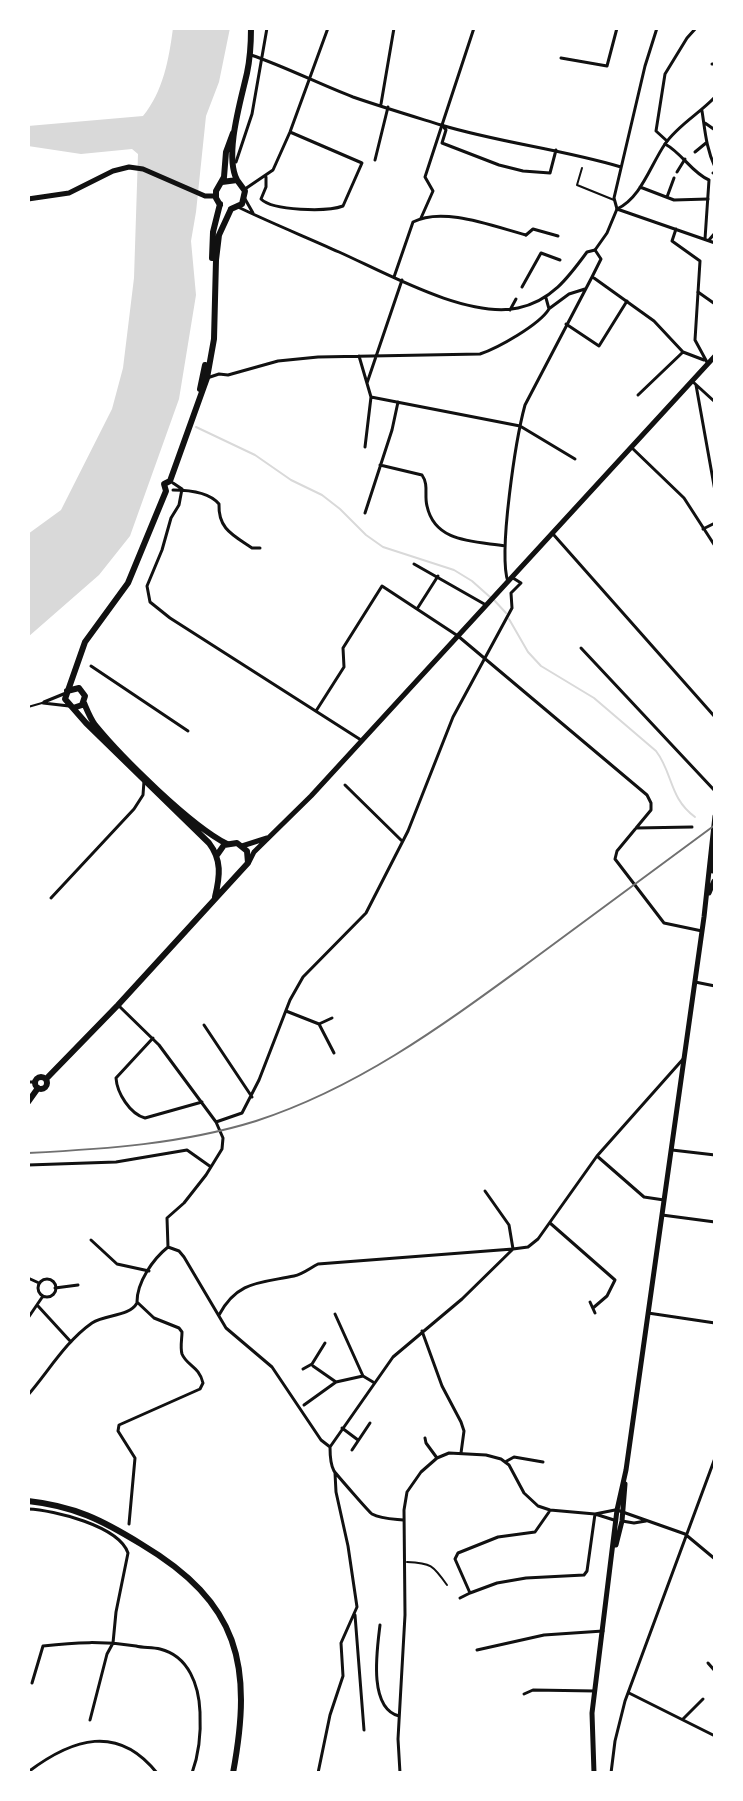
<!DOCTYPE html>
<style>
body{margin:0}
#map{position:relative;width:743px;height:1801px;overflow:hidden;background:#fff;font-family:Cabin,sans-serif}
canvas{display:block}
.frame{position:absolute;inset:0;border:30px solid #fff;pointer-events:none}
</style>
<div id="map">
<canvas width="743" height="1801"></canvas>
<div class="frame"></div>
</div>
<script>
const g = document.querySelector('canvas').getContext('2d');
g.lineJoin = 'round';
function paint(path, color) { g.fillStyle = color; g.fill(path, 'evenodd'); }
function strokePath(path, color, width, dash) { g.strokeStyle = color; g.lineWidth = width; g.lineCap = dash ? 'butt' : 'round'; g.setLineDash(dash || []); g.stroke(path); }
paint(new Path2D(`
 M173,28H230L219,82L206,116L196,212L191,241L196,295L179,399L130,536L99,575L28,637V534L61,510L112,409L123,368L134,278L138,154L132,149L81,154L28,146V126L143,116C163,92 169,59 173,28Z`), '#d9d9d9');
strokePath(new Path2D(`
 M196,427L255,455L291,480L322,495L340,509L366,535L383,547L454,570L472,581L490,597
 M494,600L506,613
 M509,619L528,652L541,666L594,698L656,751C673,773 669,798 695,817`), '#d9d9d9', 2);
strokePath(new Path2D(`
 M582,168L577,185L614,200
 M28,707L42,703
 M407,1562C431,1563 433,1565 447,1585`), '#111', 2);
strokePath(new Path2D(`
 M702,111C705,130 706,148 715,167
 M705,123L715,130
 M695,152L706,143
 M677,172L685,159
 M640,187L674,200L708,199
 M667,197L674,178
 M421,218L433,191L425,177L442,125
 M526,235L533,229L558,236
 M595,250L607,233L617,209C641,198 650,166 665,144C678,125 699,114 715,97
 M698,292L715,304
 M566,324L599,346L627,301`), '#111', 3);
strokePath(new Path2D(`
 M474,28L442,125L446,130L442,143L499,165L523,171L550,173L556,150
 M657,28L645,66L614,198L617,209L715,243
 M251,55C286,67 319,84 353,97C382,107 412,116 441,125C501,143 561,149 621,167
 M561,58L607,66L617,28
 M712,64H715
 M381,104L394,28
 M667,141L656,131L665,74L687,38L696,28
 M665,144C682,153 692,173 709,180L705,239
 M375,160L388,107
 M236,162L252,114L267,28
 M713,173L715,174
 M266,177V187L261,199C273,211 327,212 343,206L362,163L290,132
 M245,189L273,170L290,132L328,28
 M245,199L253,213
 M238,207C271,223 306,237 339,252C386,273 467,319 518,308C551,301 568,278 587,252L595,250L601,259L592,277L525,405C516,438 498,553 508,582
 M676,229L672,241L700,261L695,340L708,364
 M709,240L715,233
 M394,277L413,222C443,206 495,227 526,235
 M594,278L654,321L683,352L704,360
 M522,287L541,253L560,260
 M550,308L569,294L585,289
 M510,310L516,299
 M359,356L371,397L365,447
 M207,378L219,374L228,375L278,361L318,357L480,354C498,348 539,325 549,309L546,298
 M692,381L715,402
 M367,383L402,280
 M696,385L715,491
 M638,395L683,352
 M371,397L520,426L575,459
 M631,447L684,498L715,546
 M380,465L422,475C429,485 424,495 427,506C435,543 474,541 505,546
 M173,483L182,489
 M182,489L179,505L171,518L162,550L147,586L150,602L170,618L361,740
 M173,490C187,490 209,492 219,504C218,529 233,535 252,548H260
 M365,513L392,430L398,402
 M703,529L715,523
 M553,534L715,717
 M414,564L486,605
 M417,609L438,576
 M581,648L715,791
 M91,666L188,731
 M44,702L66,693
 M43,703L69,706
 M316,711L344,667L343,648L382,586L458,636L647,795L651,803V810L617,851L615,859L664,923L702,931
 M345,785L402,841
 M636,828L692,827
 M51,898L134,809L143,795L144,781
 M695,982L715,986
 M118,1005L159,1045L216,1122L223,1138L222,1149L206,1175L184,1203L167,1218L168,1247C153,1259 137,1282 137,1302
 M286,1011L319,1024L334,1053
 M319,1024L332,1018
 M204,1025L252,1097
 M153,1038L116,1078C117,1093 130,1114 145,1118L202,1102
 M28,1082H35
 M216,1122L242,1113L259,1080L290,1000L303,977L366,913L408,831L453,717L512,608L511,593L521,583L513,578
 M672,1150L715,1155
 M597,1156L644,1197L664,1200
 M28,1165L116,1162L187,1150L211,1167
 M662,1215L715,1222
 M550,1223L615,1280L607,1296L593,1308
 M91,1240L117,1264L149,1271
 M168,1247L179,1251L184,1257L226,1328L272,1367L321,1440L330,1447C330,1455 330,1464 334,1471C337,1475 369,1512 372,1514C381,1519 393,1519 403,1520
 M28,1278L39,1283
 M38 1288a9 9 0 1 1 18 0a9 9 0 1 1-18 0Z
 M55,1288L78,1285
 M590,1302L595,1313
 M38,1306L71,1342
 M648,1313L715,1323
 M335,1314L363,1376
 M219,1315C237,1281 260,1283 294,1276C303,1274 310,1268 318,1264L513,1249L509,1225L485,1191
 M28,1318L43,1296
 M422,1331L442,1386L461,1422L464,1431L461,1453
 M313,1366L336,1382
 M303,1369L312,1364L325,1343
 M28,1395C48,1372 66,1341 92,1323C106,1314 129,1317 137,1303
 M304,1405L336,1382L363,1376L373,1382
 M342,1428L358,1440
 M425,1438L426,1443L437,1458
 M330,1447L393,1357L462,1299L513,1249L528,1247L538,1239L597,1156L684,1058
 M352,1450L370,1423
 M505,1462L514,1457L543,1462
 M28,1509C54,1510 119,1526 128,1553L116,1612L113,1643L107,1654L90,1720
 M617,1510L685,1534L715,1559
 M549,1512L535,1532L498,1537L458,1553L455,1559L470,1593L497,1583L526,1578L584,1575L587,1571L595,1514
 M595,1514L615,1510
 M622,1521L634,1523L646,1521
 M129,1524L135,1458L118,1431L119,1425L200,1389L203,1383C199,1366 187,1366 182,1354C180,1347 182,1339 182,1332L179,1328L154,1318L137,1302
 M460,1598L470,1593
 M355,1615L364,1730
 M380,1625C377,1650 368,1708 399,1716
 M477,1650L544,1635L603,1631
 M708,1663L715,1671
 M32,1683L43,1646C76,1642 103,1641 136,1646C143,1648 152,1647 160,1649C189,1656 199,1686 200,1712C201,1732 199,1754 192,1773
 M629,1693L715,1736
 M524,1694L533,1690L595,1691
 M683,1719L703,1699
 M28,1772C73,1738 118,1724 157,1773
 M318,1773L330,1715L343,1676L341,1643L357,1607L348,1546L336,1492L335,1473
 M400,1773L398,1739L405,1615L404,1510L407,1492L421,1472L437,1458L449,1453L486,1455L501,1459L509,1465L524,1493L538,1506L550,1510L595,1514L614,1520
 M611,1773L615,1741L625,1701L715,1458`), '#111', 3);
strokePath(new Path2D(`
 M28,199L69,193L113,171L129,167L143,169L205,196H216
 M242,846L267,838
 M249,862L254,852L311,796L715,356
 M713,871L715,855
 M709,893L714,881
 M616,1545L622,1521L625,1484
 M594,1773L592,1713L617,1510L626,1470L704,917L715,816`), '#111', 5);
strokePath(new Path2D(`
 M237,180C224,155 241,100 247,73C250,59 251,43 251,28
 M222,182L237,180L245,191L242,204L231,209
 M220,205L216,198V191L224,177L226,152L233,133
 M212,258L213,232L220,204
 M200,389L205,365
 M67,691L79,688L85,696L82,705L73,708
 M84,703C87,710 90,718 95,725C122,758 191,826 227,844
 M215,897C220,876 222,860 209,843L86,723L65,699L85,642L128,583L166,491L164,484L170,481L207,378L214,339L216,260L219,235L231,209
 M35 1083a6 6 0 1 1 12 0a6 6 0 1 1-12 0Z
 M46,1079L118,1005L248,863L247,851L237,843L224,845L217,855
 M28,1102L38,1088
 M28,1501C74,1506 102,1520 141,1544C240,1603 253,1665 233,1773`), '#111', 6);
strokePath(new Path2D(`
 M28,1153C106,1149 182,1144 256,1121C357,1088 439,1028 524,966C587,919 651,872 715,825`), '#707070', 2);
</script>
